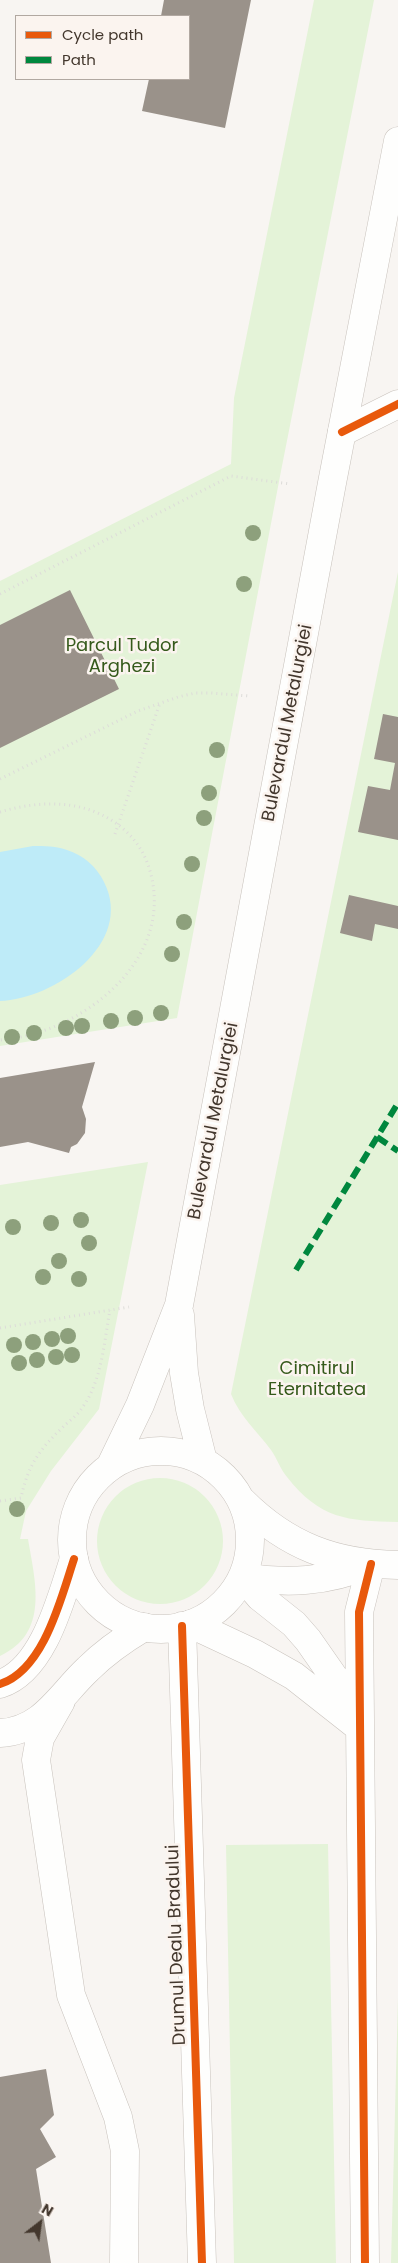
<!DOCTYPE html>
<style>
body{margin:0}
#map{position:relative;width:398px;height:2263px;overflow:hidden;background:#f8f5f2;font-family:Poppins,sans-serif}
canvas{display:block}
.legend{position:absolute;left:15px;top:15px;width:175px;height:65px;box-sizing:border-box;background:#fbf4ef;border:1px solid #b1a8a1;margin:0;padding:6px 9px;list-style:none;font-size:15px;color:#43372d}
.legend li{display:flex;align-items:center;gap:10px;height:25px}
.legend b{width:25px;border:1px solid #b1a8a1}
.north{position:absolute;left:15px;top:2198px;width:50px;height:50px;-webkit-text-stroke:4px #fbf4ef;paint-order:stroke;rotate:30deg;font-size:14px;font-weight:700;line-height:20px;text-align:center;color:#43372d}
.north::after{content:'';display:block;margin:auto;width:18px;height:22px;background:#43372d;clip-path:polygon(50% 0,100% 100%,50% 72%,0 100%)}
</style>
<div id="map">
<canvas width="398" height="2263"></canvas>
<ul class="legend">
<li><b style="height:6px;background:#e8590c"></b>Cycle path</li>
<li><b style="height:6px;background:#00873e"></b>Path</li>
</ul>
<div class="north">N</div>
</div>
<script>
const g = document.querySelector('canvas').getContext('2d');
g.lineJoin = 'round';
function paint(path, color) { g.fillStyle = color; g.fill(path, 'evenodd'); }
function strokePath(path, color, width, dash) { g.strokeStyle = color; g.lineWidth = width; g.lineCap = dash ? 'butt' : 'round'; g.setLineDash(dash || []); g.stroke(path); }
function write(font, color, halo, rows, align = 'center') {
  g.font = font + ' Poppins,sans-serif'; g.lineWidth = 5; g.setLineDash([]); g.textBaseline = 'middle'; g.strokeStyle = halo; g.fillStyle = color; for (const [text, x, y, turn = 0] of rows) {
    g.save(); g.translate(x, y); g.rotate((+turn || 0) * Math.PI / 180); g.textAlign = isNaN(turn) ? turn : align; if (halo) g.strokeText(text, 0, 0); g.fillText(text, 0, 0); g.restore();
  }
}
paint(new Path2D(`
 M314,0H374L281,471L177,1018L0,1046V581L231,464L234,398Z
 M398,572V1522C347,1521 320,1519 287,1477C280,1469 277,1458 271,1450C257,1431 240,1417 231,1394Z
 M148,1162L99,1409L51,1471L26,1511L20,1539H28C35,1581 50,1633 0,1656V1185Z
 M97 1541a63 63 0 1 1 126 0a63 63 0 1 1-126 0Z
 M328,1844L336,2263H234L226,1845Z
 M398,1997V2263H391Z`), '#e4f3d8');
paint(new Path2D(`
 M33,846C44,846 57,846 67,850C83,855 97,867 104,882C135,943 55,999 0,1001V852Z`), '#beebf8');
paint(new Path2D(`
 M164,0H251L225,128L142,111L149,79H189V16H161Z
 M70,590L119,689L0,748V625Z
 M383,714L398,717V840L358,832L368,786L390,790L395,763L374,759Z
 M349,895L398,906V929L375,924L372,941L340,933Z
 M95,1062L82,1107L86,1119L85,1133L77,1144L71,1147L69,1153L28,1142L0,1147V1078Z
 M46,2069L54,2115L40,2129L56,2157L36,2169L51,2263H0V2077Z`), '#9a928a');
const minor = new Path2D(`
 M342,432L398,404
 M243,1577L260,1597L294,1624L308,1640L338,1683L355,1718
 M191,1624L255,1654L294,1676L360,1728
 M182,1626L202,2263
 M0,1684C44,1670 61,1598 74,1559
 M61,1701L40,1738L36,1760L71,1995L118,2117L125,2151L124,2263
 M0,1733C43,1731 60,1695 88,1669C105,1652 124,1639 144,1627
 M365,2263L359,1612L371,1564`);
const major = new Path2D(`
 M180,1315L184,1373L190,1409L203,1461
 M72 1540a89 89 0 1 1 178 0a89 89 0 1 1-178 0Z
 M110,1467L140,1405L179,1305L332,483L398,141
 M242,1501C287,1546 335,1564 398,1565
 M243,1577C289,1584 326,1582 371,1564`);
strokePath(minor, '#c8c2bc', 29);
strokePath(major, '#c8c2bc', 29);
strokePath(new Path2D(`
 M0,594L231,476L290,484
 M0,779L138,711L178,697L195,693H211L249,696
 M0,812C30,803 63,800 93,811C121,822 142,842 150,871C176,961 80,1034 0,1040
 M115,834L160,703
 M0,1328L129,1307
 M0,1501L21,1498C28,1465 39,1450 63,1427C69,1421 77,1416 82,1408C102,1381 104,1342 110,1310`), '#dddcd9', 3, [1, 4]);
strokePath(minor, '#fefefd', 28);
strokePath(major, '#fefefd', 28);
strokePath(new Path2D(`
 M377,1137L398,1151
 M296,1270L398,1103`), '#00873e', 6, [12, 6]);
strokePath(new Path2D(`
 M342,432L398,404
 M182,1626L202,2263
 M0,1684C44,1670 61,1598 74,1559
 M365,2263L359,1612L371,1564`), '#e8590c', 8);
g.fillStyle = '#8da07c';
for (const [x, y] of [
 [253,533],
 [244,584],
 [217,750],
 [209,793],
 [204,818],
 [192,864],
 [184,922],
 [172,954],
 [161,1013],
 [135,1018],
 [111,1021],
 [82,1026],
 [66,1028],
 [34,1033],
 [12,1037],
 [81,1220],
 [51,1223],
 [13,1227],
 [89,1243],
 [59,1261],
 [43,1277],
 [79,1279],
 [68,1336],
 [52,1339],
 [33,1342],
 [14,1345],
 [72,1355],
 [56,1357],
 [37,1360],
 [19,1363],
 [17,1509]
]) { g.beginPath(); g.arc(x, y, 8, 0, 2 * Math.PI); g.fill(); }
write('18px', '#355a1b', '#fbf4ef', [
 ["Parcul Tudor",122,646],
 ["Arghezi",122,667],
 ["Cimitirul",317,1369],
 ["Eternitatea",317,1390]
]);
write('18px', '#43372d', '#fbf4ef', [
 ["Bulevardul Metalurgiei",288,723,-79],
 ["Bulevardul Metalurgiei",214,1121,-79],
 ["Drumul Dealu Bradului",177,1945,-92]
]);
</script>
